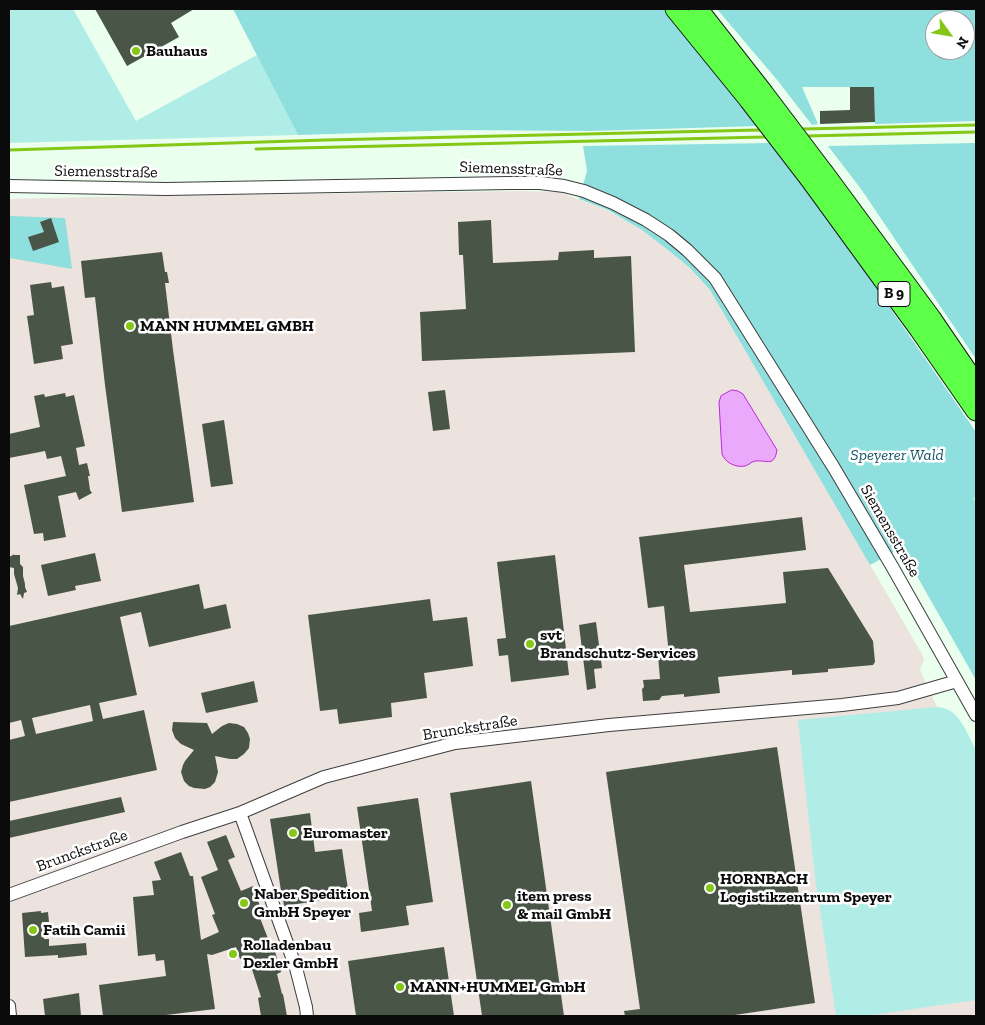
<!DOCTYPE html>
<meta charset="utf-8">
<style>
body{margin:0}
#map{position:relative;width:985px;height:1025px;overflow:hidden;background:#eaffee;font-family:"Zilla Slab",serif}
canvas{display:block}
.frame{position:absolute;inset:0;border:10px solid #0b0b0b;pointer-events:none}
.north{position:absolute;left:925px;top:10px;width:50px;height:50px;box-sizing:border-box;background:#fff;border:1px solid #9d9d9d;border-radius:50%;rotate:122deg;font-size:14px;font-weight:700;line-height:20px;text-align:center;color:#0b0b0b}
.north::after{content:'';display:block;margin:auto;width:18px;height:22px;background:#85c717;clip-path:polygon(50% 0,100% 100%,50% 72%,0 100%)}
</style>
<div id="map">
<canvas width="985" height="1025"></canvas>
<div class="frame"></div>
<div class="north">N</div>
</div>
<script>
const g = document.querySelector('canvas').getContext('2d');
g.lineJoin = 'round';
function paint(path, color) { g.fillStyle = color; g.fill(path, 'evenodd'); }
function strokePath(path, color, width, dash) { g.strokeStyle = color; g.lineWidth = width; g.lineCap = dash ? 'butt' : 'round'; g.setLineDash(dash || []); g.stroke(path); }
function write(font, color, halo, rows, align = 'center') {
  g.font = font + ' "Zilla Slab",serif'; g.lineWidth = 5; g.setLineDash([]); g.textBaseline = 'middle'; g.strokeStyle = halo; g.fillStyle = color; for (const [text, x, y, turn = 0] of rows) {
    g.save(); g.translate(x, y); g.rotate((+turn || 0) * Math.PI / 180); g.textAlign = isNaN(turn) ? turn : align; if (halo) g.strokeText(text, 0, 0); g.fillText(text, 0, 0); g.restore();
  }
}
paint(new Path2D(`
 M521,191L559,192L607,210L642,230L668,250L690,268L710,290L922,654L924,659L920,670L937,707L944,708L954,714L960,721L976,750V1016H9V199L90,197Z`), '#ece2de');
paint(new Path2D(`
 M12,9H73L136,121L257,55L298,135L9,143V11Z
 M937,707C943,708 948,709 952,712C962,719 970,739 976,750V1000L865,1016H836L815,877L798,720Z`), '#b0ede7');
paint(new Path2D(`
 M233,9H663L758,126L591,131L458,130L298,135Z
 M717,9H976V121L875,124L874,87H802L818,124L812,125L778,81ZM935,20H965V50H935Z
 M772,143L826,215L976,432V496L974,498L976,504V680L901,548L870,565L710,290L690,268L668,250L642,230L608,210L579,199L587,171L583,146Z
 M976,143V359L861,189L828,146Z
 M9,216L65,218L72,269L10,258L9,252Z`), '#8edfdd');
const water = new Path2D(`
 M732,390L738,391L743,394L777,450C774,467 768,460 756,461C752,461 749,465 745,466C735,468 725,462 722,454L719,402L721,396Z`);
paint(water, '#eba9fc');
strokePath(water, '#ba29da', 1);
paint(new Path2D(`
 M95,9H194L171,23L179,37L127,66Z
 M850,87H874L875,122L820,124V111L850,110Z
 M51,218L59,242L33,251L28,237L44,232L40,222Z
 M491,220L493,263L558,260L559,252L594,250V258L631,256L635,352L422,361L420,312L466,309L463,255H459L458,222Z
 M162,252L165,272H167L169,283H165L173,350L194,502L122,512L105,385L95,297L85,298L81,261Z
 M51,282L52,288L64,286L73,344L61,346L63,359L34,364L27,316L34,315L30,285Z
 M445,390L450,429L433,431L428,392Z
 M65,393L66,397L74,395L85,446L76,448L79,465L87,463L90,476H88L90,490L92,493L79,500L76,492L58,496L66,537L44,541L43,533L34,534L24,485L66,476L61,456L47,459L45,451L9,458V434L40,427L34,396L44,394L45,397Z
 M224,420L233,484L211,487L202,424Z
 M802,517L806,550L684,565L690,612L786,603L783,572L828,568L873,641L875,662L873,665L828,669V672L792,675V670L718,677L720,693L684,697V694L662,696L659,700L643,701L642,689L644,687L643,680L660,679L658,656L669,655L664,606L648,608L639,537Z
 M95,553L101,581L75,586L76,590L48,596L41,565Z
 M13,554L14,555H20V564L23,567V576L25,584V587L27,592L24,593L23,599L20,594L17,595L18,588L14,574V568L9,567V557L13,555Z
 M555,555L569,675L511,682L508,655L499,656L497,639L506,638L497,562Z
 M199,584L204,609L226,604L231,628L149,647L141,612L120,617L137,695L99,703L103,719L144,710L157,770L9,802V740L25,736L21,720L9,723V626ZM90,705L93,721L36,734L32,718Z
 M430,599L433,621L467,617L473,666L424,673L427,698L391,703L392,717L339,724L337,709L320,711L308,615Z
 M596,622L602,668L594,669L596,688L587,690L579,625Z
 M254,681L258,702L206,713L201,693Z
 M173,722L207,723L212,734L222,726L229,723L237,724L244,727L248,733L250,739L249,748L244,754L237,759H230L215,756L218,772L215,782L210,787L205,789L194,788L189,786L184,781L181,772L183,765L185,761L194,750L181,744L175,738L172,730Z
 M777,747L815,1003L728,1016H625L624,1011L640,1009L606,772Z
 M531,781L564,1016H482L450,793Z
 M121,797L125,812L9,838V821Z
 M418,798L433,902L406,906L409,925L361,932L359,913L372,911L357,807Z
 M310,813L315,852L342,849L349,896L284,906L282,891H281L270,819Z
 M226,835L235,857L228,860L241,891L253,886L261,909L257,910L272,949L274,948L281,972L277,974L282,994H283L287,1016H261L258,998L261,997L248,957L240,959L236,947L212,955L207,954L215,1009L158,1016H103L99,985L166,976L164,960L156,961L155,954L138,956L133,897L154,895L152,881L161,880L154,862L181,852L190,876H193L201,940L219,932L212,915L215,914L201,877L218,870L207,842Z
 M41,911V913L48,912L49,922H42L44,939H49V946L86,943L87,955L58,958V955L25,957L22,913Z
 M444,947L454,1016H356L348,961Z
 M79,993L81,1016H45L43,999Z`), '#495547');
const minor = new Path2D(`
 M9,186L166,189L509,183H540L564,186L584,191L613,203L646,220L669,235L687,250L715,278L834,468L893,568L976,715
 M240,813L296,968L306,1007L307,1016
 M9,895L182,832L240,813L324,777L455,743L609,725L842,705L898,698L957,681
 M9,1006L10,1016`);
const highway = new Path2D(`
 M675,9L749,100
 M698,9L762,91
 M824,173L931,318L976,384
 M809,178L919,329L976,411`);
strokePath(minor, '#3e3e3e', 14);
strokePath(highway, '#1c1c1c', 21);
strokePath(minor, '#fff', 12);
strokePath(highway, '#5eff48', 19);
strokePath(new Path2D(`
 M256,149L976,132
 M9,150L326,140L976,125`), '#85c717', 3);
const highwayBridge = new Path2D(`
 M762,91L824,173
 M749,100L809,178`);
strokePath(highwayBridge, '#1c1c1c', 21, []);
strokePath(highwayBridge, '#5eff48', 19);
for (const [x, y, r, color] of [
 [136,51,5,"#85c717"],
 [130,326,5,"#85c717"],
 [530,644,5,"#85c717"],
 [293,833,5,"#85c717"],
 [710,888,5,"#85c717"],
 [244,903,5,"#85c717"],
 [507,905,5,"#85c717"],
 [33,930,5,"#85c717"],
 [233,954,5,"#85c717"],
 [400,987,5,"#85c717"]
]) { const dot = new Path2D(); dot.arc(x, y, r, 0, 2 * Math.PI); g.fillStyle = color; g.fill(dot); strokePath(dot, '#fff', 2); }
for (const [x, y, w] of [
 [894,294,32]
]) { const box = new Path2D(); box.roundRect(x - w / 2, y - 12.5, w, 25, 4); g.fillStyle = '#fff'; g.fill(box); strokePath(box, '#0b0b0b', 1); }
write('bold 15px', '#0b0b0b', null, [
 ["B 9",894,294]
]);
write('bold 16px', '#0b0b0b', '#fff', [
 ["Bauhaus",146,51],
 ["MANN HUMMEL GMBH",140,326],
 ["svt",540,635],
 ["Brandschutz-Services",540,653],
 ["Euromaster",303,833],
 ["HORNBACH",720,879],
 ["Logistikzentrum Speyer",720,897],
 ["Naber Spedition",254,894],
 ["GmbH Speyer",254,912],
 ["item press",517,896],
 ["& mail GmbH",517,914],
 ["Fatih Camii",43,930],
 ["Rolladenbau",243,945],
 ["Dexler GmbH",243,963],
 ["MANN+HUMMEL GmbH",410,987]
], 'left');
write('16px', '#0b0b0b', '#fff', [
 ["Siemensstraße",511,169,2],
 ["Siemensstraße",106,172,1],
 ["Siemensstraße",890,531,60],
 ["Brunckstraße",470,728,-9],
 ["Brunckstraße",82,851,-20]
]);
write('italic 16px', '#175768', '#fff', [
 ["Speyerer Wald",897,455]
]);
</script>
